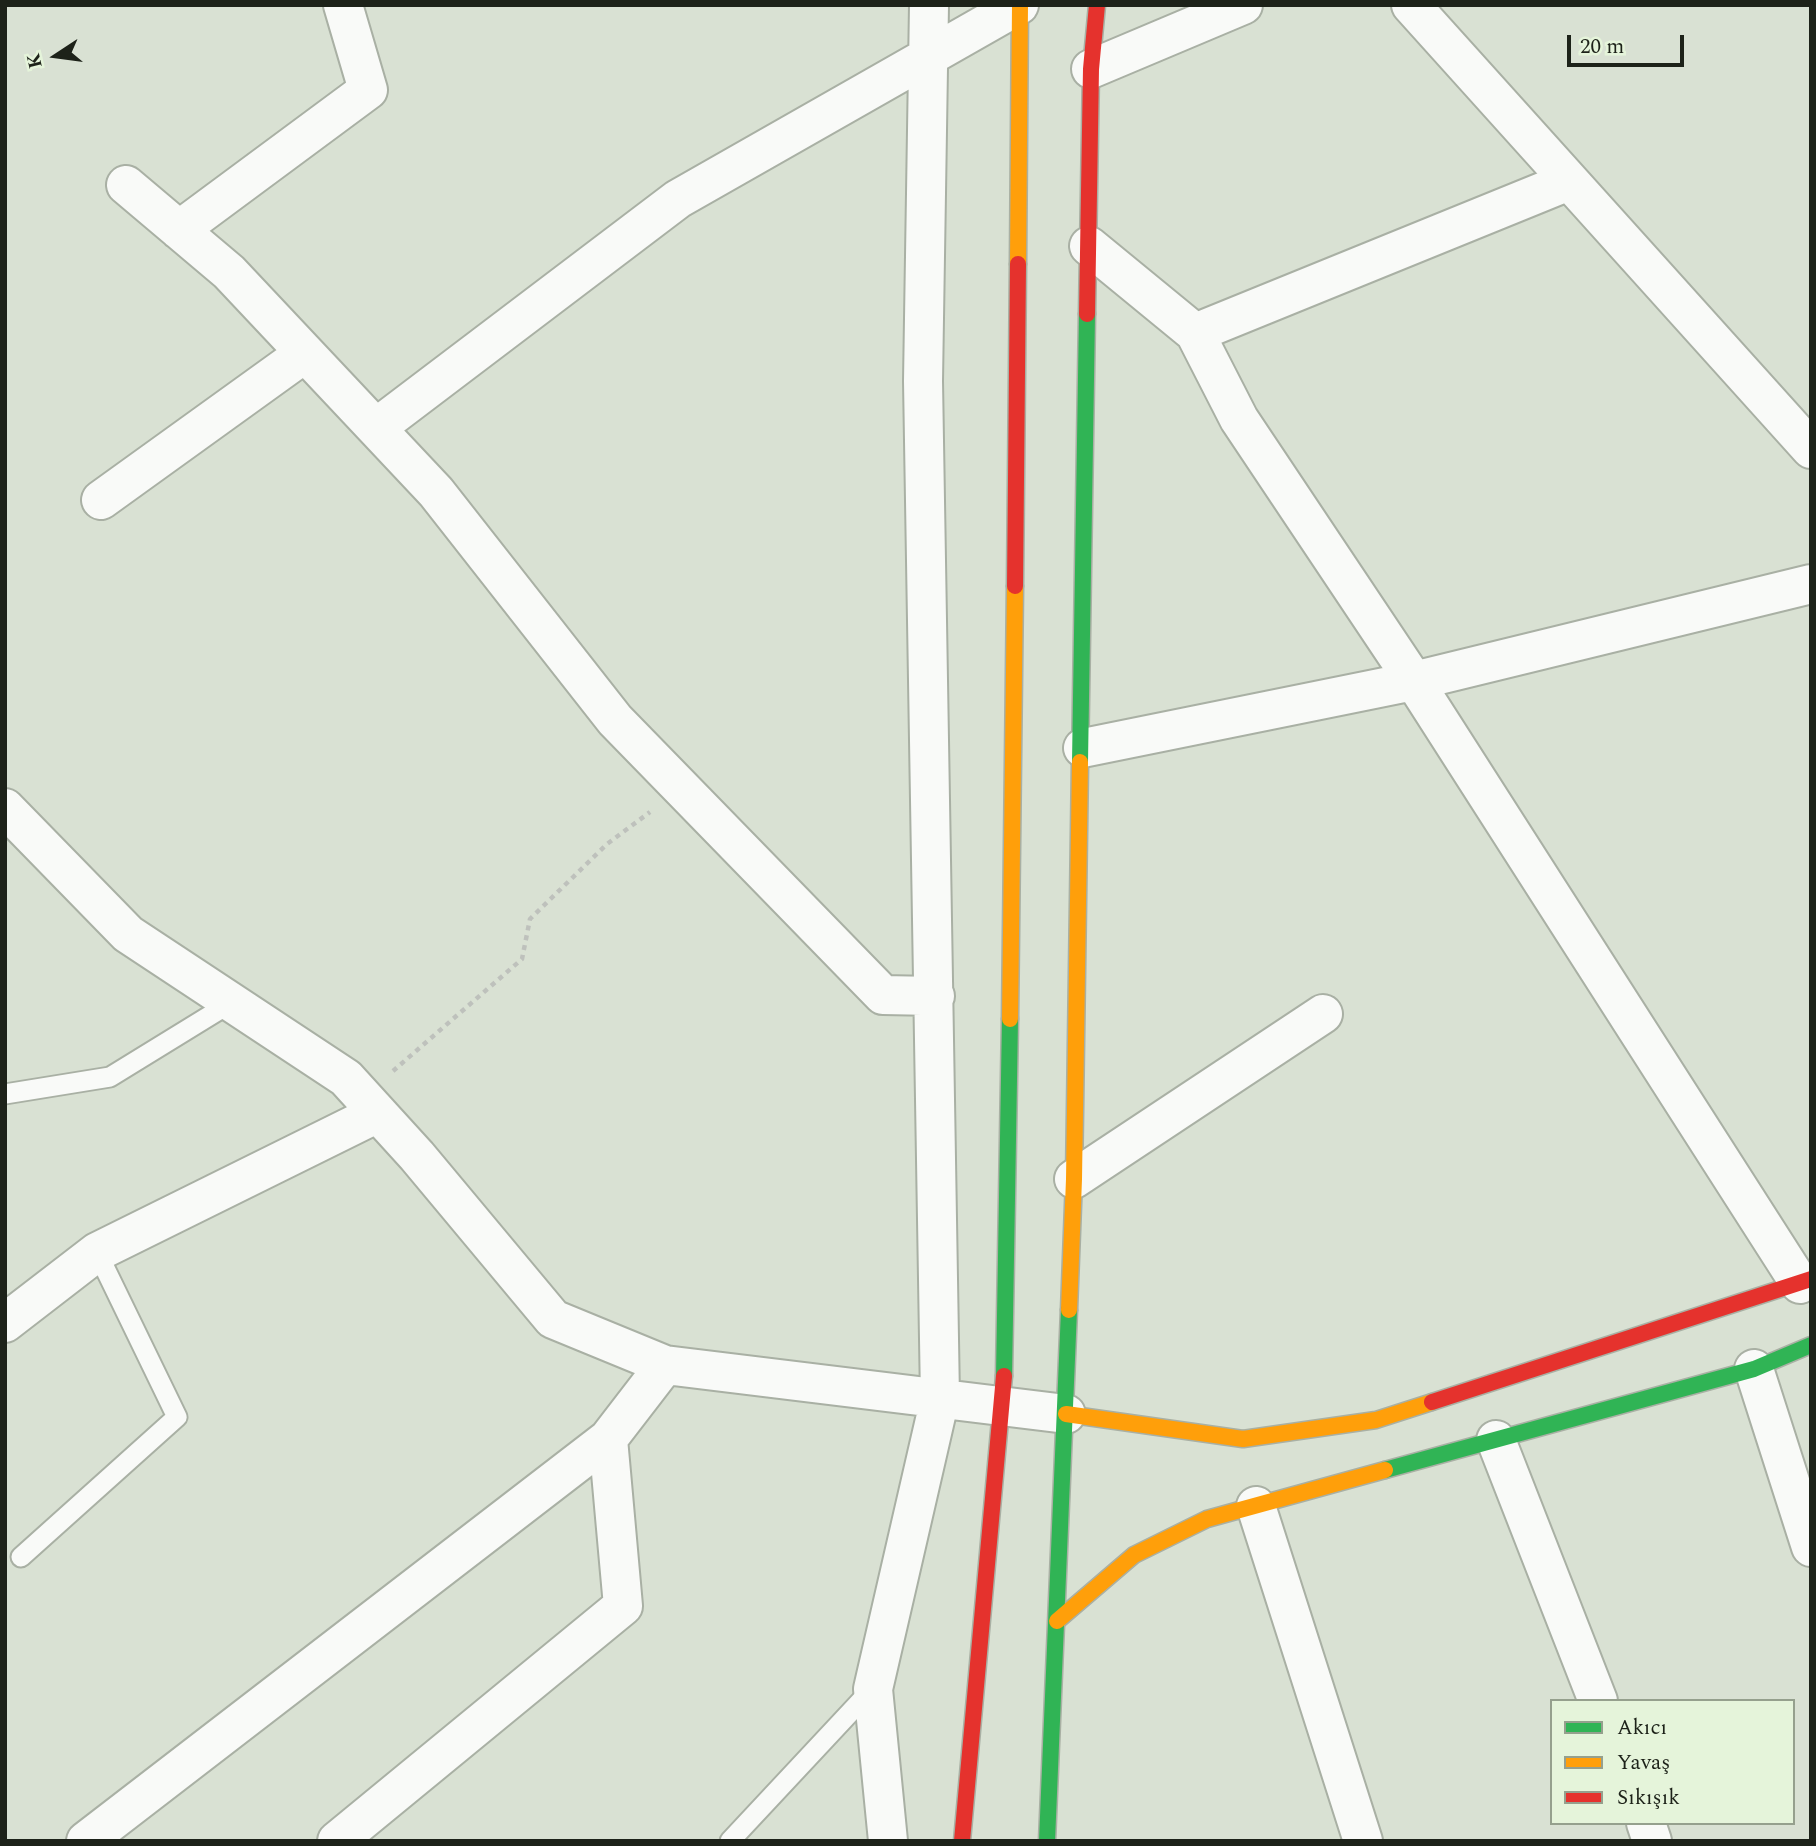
<!DOCTYPE html>
<meta charset="utf-8">
<style>
body{margin:0}
#map{position:relative;width:1816px;height:1846px;overflow:hidden;background:#d9e1d3;font-family:Spectral,serif}
canvas{display:block}
.frame{position:absolute;inset:0;border:7px solid #1d2219;pointer-events:none}
.legend{position:absolute;left:1550px;top:1699px;width:245px;height:126px;box-sizing:border-box;background:#e5f4da;border:2px solid #95a08d;margin:0;padding:9px 12px;list-style:none;font-size:21px;color:#1d2219}
.legend li{display:flex;align-items:center;gap:14px;height:35px}
.legend b{width:35px;border:2px solid #95a08d}
.north{position:absolute;left:21px;top:21px;width:70px;height:70px;-webkit-text-stroke:5px #e5f4da;paint-order:stroke;rotate:257deg;font-size:19px;font-weight:700;line-height:28px;text-align:center;color:#1d2219}
.north::after{content:'';display:block;margin:auto;width:24px;height:32px;background:#1d2219;clip-path:polygon(50% 0,100% 100%,50% 72%,0 100%)}
.scale{position:absolute;left:1567px;top:35px;width:117px;height:32px;box-sizing:border-box;border:4px solid #1d2219;border-top:0;padding-left:9px;font-size:21px;line-height:24px;white-space:nowrap;color:#1d2219;-webkit-text-stroke:5px #e5f4da;paint-order:stroke}
</style>
<div id="map">
<canvas width="1816" height="1846"></canvas>
<div class="frame"></div>
<ul class="legend">
<li><b style="height:9px;background:#30b455"></b>Akıcı</li>
<li><b style="height:9px;background:#ff9f0a"></b>Yavaş</li>
<li><b style="height:9px;background:#e5322d"></b>Sıkışık</li>
</ul>
<div class="north">K</div>
<div class="scale">20 m</div>
</div>
<script>
const g = document.querySelector('canvas').getContext('2d');
g.lineJoin = 'round';
function strokePath(path, color, width, dash) { g.strokeStyle = color; g.lineWidth = width; g.lineCap = dash ? 'butt' : 'round'; g.setLineDash(dash || []); g.stroke(path); }
const lane = new Path2D(`
 M5,1094L110,1077L232,1002
 M21,1557L177,1417L97,1252
 M730,1841L872,1689`);
const street = new Path2D(`
 M1411,5L1811,449
 M1091,69L1243,5
 M126,185L229,272L436,492L615,720L883,995L935,996
 M179,230L368,90L343,5
 M1089,246L1195,333L1239,419L1414,681L1800,1284
 M1195,333L1569,181
 M376,428L678,199L1019,5
 M101,500L305,353
 M1083,748L1414,681L1811,584
 M5,808L128,934L346,1078L417,1156L553,1319L665,1365
 M1074,1179L1323,1014
 M5,1323L97,1252L378,1113
 M1754,1369L1811,1547
 M1496,1440L1598,1701
 M1256,1506L1363,1841
 M1646,1823L1652,1841
 M86,1841L608,1439L665,1365L1066,1414
 M337,1841L623,1606L608,1439
 M888,1841L873,1689L940,1398L923,381L929,5`);
const fast = new Path2D(`
 M1080,762L1087,314
 M1004,1376L1010,1019
 M1385,1470L1754,1369L1811,1345
 M1047,1841L1069,1310`);
const slow = new Path2D(`
 M1018,264L1020,5
 M1010,1019L1015,586
 M1069,1310L1074,1179L1080,762
 M1066,1414L1243,1439L1376,1420L1432,1402
 M1057,1621L1134,1555L1207,1519L1385,1470`);
const jam = new Path2D(`
 M1087,314L1091,69L1097,5
 M1015,586L1018,264
 M1432,1402L1811,1279
 M962,1841L1004,1376`);
strokePath(lane, '#a9b0a4', 23);
strokePath(street, '#a9b0a4', 42);
strokePath(fast, '#a9b0a4', 19);
strokePath(slow, '#a9b0a4', 19);
strokePath(jam, '#a9b0a4', 19);
strokePath(new Path2D(`
 M393,1071L522,959L530,919L607,844L650,812`), '#bec1bc', 4.5, [5, 5]);
strokePath(lane, '#f9faf8', 19);
strokePath(street, '#f9faf8', 38);
strokePath(fast, '#30b455', 16);
strokePath(slow, '#ff9f0a', 16);
strokePath(jam, '#e5322d', 16);
</script>
